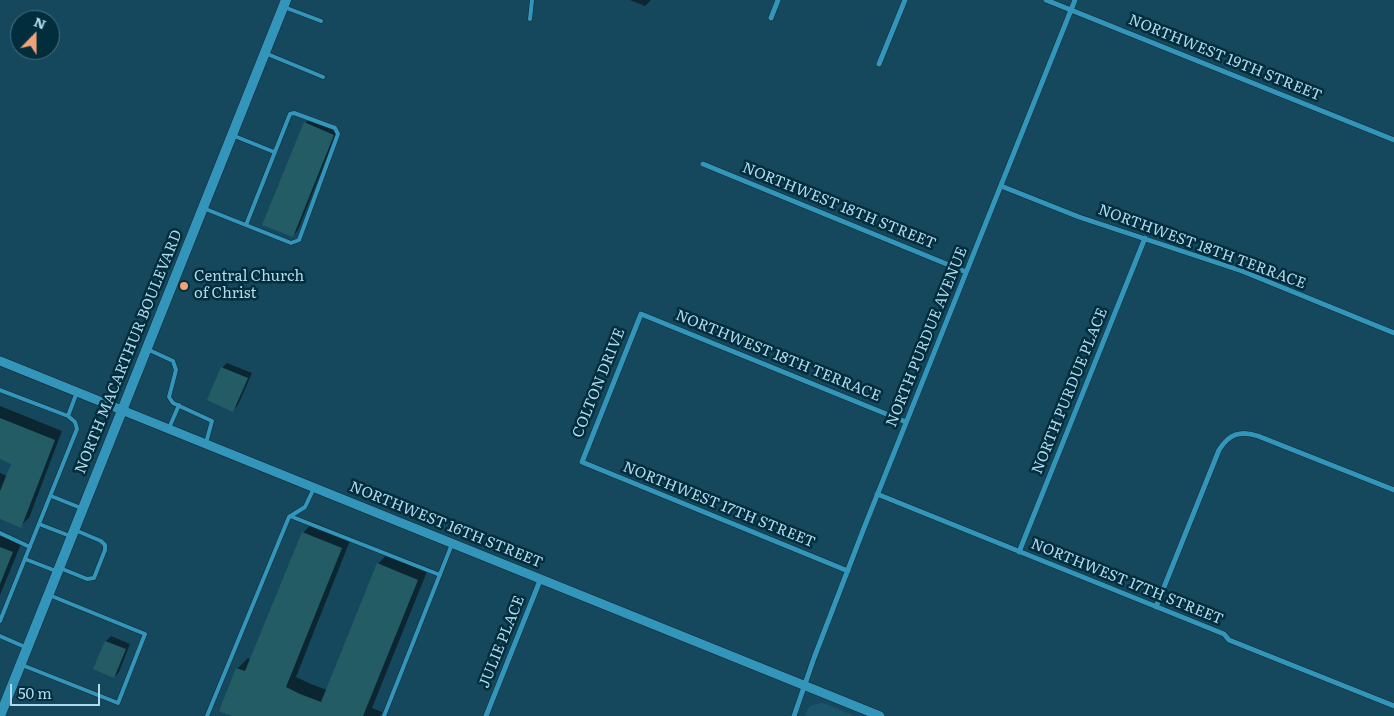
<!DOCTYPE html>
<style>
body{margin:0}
#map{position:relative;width:1394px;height:716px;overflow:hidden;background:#15485c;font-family:Literata,serif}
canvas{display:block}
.north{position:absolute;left:10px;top:10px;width:50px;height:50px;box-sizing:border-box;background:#022d3c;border:1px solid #477283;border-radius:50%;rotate:22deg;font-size:14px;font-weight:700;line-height:20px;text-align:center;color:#afd9ed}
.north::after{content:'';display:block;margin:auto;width:18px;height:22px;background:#f0a279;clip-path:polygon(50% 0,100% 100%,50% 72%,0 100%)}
.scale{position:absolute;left:10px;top:684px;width:90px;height:22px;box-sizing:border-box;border:2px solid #afd9ed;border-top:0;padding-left:6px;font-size:15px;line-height:18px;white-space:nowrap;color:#afd9ed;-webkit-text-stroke:4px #022d3c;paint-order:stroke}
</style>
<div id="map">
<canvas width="1394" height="716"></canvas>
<div class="north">N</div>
<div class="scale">50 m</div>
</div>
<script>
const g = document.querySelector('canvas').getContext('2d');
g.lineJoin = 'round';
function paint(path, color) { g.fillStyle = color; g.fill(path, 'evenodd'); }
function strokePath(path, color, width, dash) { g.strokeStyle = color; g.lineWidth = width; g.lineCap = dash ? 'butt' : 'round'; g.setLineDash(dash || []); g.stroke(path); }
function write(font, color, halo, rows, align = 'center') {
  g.font = font + ' Literata,serif'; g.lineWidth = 5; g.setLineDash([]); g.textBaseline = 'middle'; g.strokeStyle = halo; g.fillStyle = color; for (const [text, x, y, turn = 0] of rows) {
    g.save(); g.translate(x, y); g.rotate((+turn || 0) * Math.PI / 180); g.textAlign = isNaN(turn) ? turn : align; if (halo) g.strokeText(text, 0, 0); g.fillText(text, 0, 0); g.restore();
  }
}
paint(new Path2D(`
 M821,703L829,705L855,716H805L808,708L812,705Z`), '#1b546b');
paint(new Path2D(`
 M630,0H651L645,6Z
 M311,118L338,129L298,230L293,236L305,123Z
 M227,363L252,373L238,405L233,410L222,368Z
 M0,406L62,431L29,518L20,526L0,518V473L7,476L13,463L0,458Z
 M313,522L351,538L296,677L311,684L327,690L378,564L388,553L428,569L372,708L382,712L380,716H229L237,669L248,658L251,660L303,533Z
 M0,535L21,544L0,595Z
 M111,636L130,644L119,672L114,677L106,641Z`), '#0007');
paint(new Path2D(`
 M304,122L334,135L293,237L262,225Z
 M221,367L248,378L233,412L207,400Z
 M0,418L55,440L21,528L0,519V491L11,464L0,459Z
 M302,532L342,548L286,687L300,694L321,702L377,563L418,580L363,716H231L219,711L236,668L245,671Z
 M0,547L13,552L0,584Z
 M105,641L126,649L114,678L93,669Z`), '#245c65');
const service = new Path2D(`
 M284,7L321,21
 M530,19L532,0
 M265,53L323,77
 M232,135L274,152
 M203,208L291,243L299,240L338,134L335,128L294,113L290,114L246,225
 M147,349L173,361L176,370L169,397L173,403L212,421L206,443
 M0,390L68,416
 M169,428L179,405
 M51,496L81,508
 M290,516L440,575
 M39,524L70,536
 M0,533L30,547
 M25,559L56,571
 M60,568L87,579L94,578L105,550V545L101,541L75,530
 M0,621L77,429L75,422L68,416L77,392
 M0,636L25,647
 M22,665L118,703L145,634L49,595
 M207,716L289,517L305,507L314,488
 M384,716L452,544`);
const minor = new Path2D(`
 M1046,0L1394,140
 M771,18L778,0
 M879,64L905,0
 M703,164L966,272
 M1001,186L1079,217L1242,271L1394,333
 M877,494L1224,634L1229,640L1394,706
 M1019,552L1145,238
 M848,571L582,462L641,314L906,422
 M1156,607L1219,450C1229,434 1240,430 1258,436L1394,490
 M486,716L541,578
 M794,716L814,658L864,528L1075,0`);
const tertiary = new Path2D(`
 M0,361L880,716`);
const secondary = new Path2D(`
 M0,716L286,0`);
strokePath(service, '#0e2c38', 5);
strokePath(minor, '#0e2c38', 6);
strokePath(tertiary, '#0e2c38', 10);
strokePath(secondary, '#0e2c38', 11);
strokePath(service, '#3495bb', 4);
strokePath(minor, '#3495bb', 5);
strokePath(tertiary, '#3495bb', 9);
strokePath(secondary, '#3495bb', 10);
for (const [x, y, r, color] of [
 [184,286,5,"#f0a279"]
]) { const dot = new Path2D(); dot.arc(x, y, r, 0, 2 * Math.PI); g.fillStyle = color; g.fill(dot); strokePath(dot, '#022d3c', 2); }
write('15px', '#afd9ed', '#022d3c', [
 ["NORTHWEST 19TH STREET",1225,58,22],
 ["NORTHWEST 18TH STREET",839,206,22],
 ["NORTHWEST 18TH TERRACE",1202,247,20],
 ["NORTH PURDUE AVENUE",927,337,-68],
 ["NORTH MACARTHUR BOULEVARD",129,352,-68],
 ["NORTHWEST 18TH TERRACE",778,356,22],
 ["COLTON DRIVE",599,383,-68],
 ["NORTH PURDUE PLACE",1070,391,-68],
 ["NORTHWEST 17TH STREET",719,505,22],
 ["NORTHWEST 16TH STREET",446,525,22],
 ["NORTHWEST 17TH STREET",1127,582,22],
 ["JULIE PLACE",502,642,-68]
]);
write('15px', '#afd9ed', '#022d3c', [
 ["Central Church",194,277],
 ["of Christ",194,294]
], 'left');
</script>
